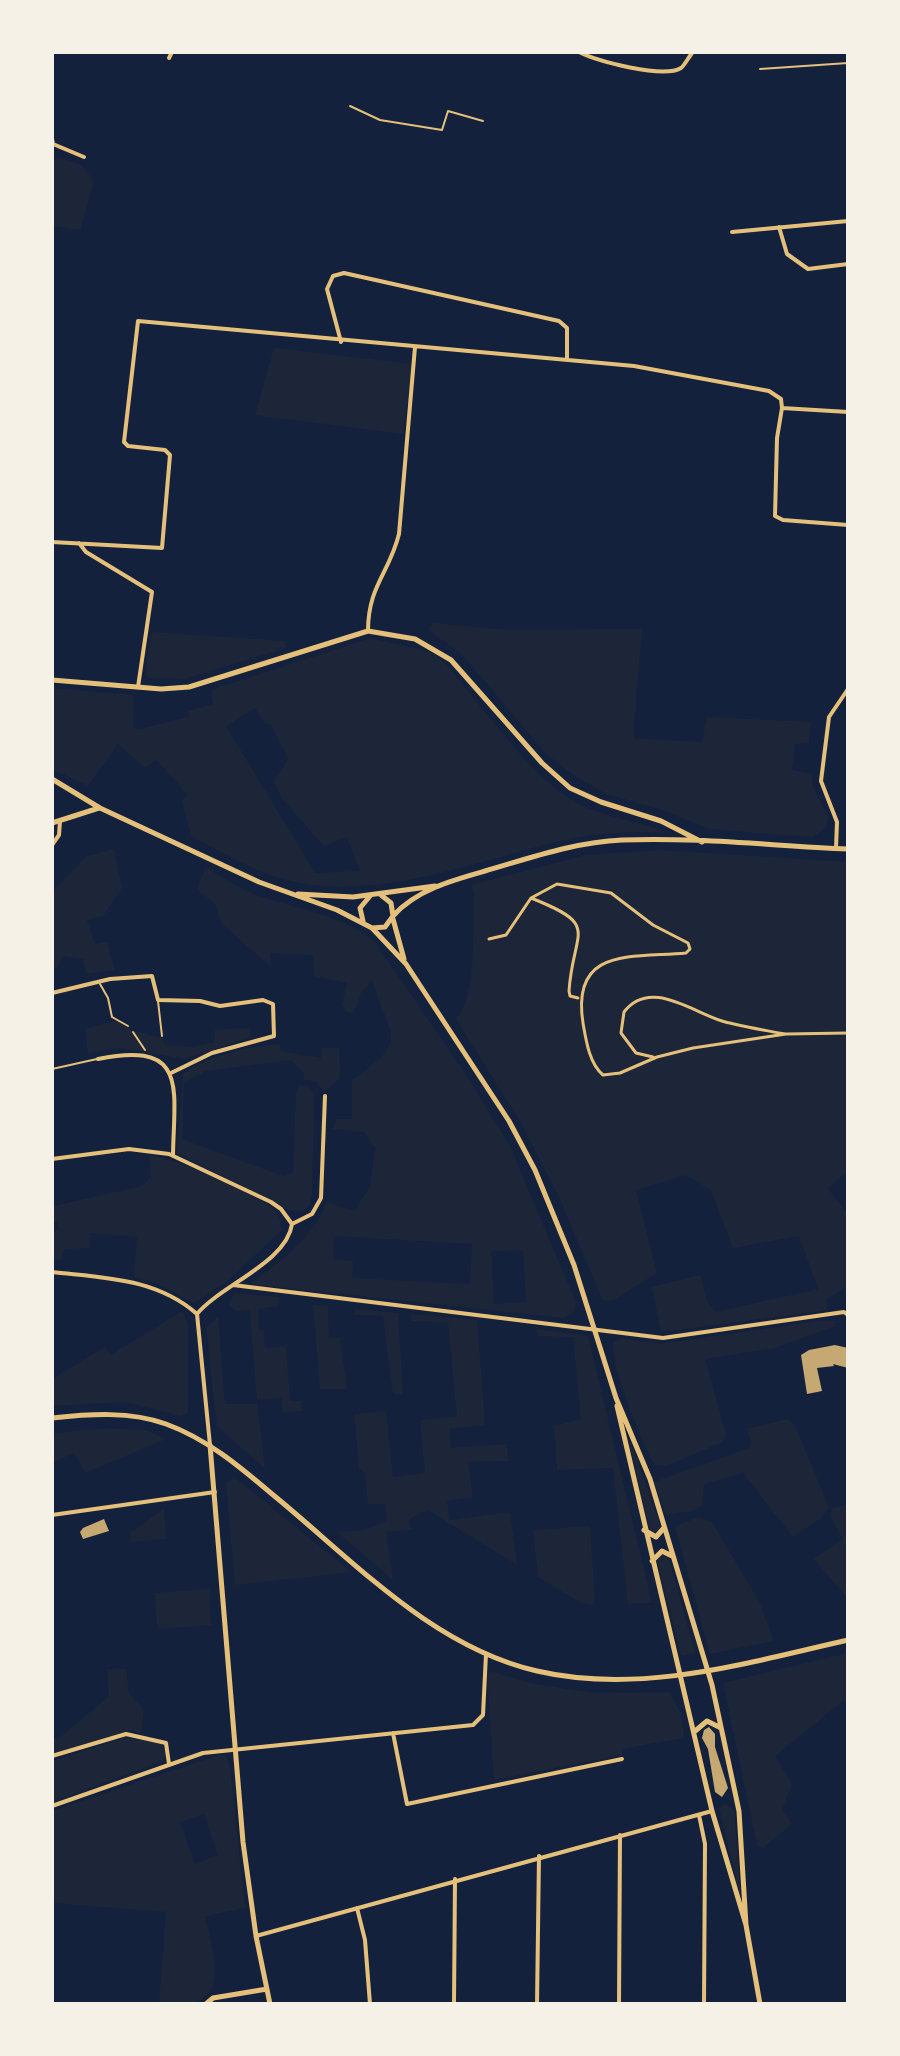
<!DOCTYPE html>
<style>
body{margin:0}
#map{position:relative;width:900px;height:2056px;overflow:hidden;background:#14213d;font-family:Spectral,serif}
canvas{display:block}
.frame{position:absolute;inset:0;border:54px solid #f6f1e7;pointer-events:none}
</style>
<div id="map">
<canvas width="900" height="2056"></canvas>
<div class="frame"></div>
</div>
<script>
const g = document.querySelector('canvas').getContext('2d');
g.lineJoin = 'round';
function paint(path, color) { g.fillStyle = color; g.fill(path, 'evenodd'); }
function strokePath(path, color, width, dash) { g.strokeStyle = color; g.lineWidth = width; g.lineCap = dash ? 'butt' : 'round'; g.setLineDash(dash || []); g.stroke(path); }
paint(new Path2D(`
 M58,157L82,165L94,182L80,230L52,226V161Z
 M274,348L412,364L403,434L255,415Z
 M432,623L511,630L642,629L633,738L702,742L707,717L811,722L809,743L795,744L792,770L812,774L813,788L829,818L823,830L812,837L709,829L663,810L606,794L578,778L546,754L463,655L428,630Z
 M152,632L285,641L286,648L184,679L149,678L145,675Z
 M371,638L430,652L445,663C479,703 525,768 567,797C596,817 634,819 666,832C633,832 601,832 569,839C477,859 374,906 280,878C249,869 220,851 191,836L182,800L188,795L156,760L145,768L118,744L88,786L52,769V688L134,695L133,727L139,729L189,717L188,711L213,704L211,690ZM255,708L265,723L272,726L288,759L274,782L282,799L324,846L347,837L360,871L315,873L226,726Z
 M114,849L122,888L103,916L87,920L95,944L107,942L114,970L86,974L83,959L64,956L57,968L52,967V892L87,856Z
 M661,850L848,862V1171L827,1188L848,1213V1285L826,1300L828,1310L661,1332L652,1287L700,1275L708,1303L715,1312L818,1289L799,1236L733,1248L711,1190L686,1175L636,1190L657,1273L614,1300L603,1301L559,1197L520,1121L456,1019C478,996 472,924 474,893L471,885L587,855Z
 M205,867C223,877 242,891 262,897C299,909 343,916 374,941L465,1073L510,1146L576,1303L573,1313L564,1318L250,1284C283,1259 311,1241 327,1202L354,1211L370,1187L375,1148L364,1132L333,1129L336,1119H352V1080C412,1038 390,1040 372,980L361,993L354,1013L346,1012L342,1004L347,983L314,976L313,955L270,953L271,967L221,923L215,903L197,890ZM334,1236L472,1244L470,1284L352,1278L353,1261L333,1259ZM523,1250L526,1302L494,1304L491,1251Z
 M116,1021L131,1030L162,1038L165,1045L191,1047L215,1042V1030L250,1028L251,1037L186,1059L121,1048L88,1053L85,1029Z
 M280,1044V1051L321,1058L322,1048H339L340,1078L324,1092L315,1081L304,1080V1073L291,1060L206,1071L184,1082L182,1139L283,1176L293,1173L296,1093L299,1085L309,1086L314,1094L312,1194L310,1204L303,1211L289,1210L177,1153L183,1074C213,1054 245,1047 280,1044Z
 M149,1155C174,1158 263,1195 277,1213C281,1219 281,1225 281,1231L225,1283L193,1303L154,1282L134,1277L137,1237L91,1233L89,1248L64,1249L62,1260L52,1259V1232L59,1230L57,1222L52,1223V1202L54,1206L142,1186L151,1177Z
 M235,1293L278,1297L279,1306L258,1309L259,1330H264L265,1348L286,1346L290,1401H301L302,1411L283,1413L281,1398L257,1400L250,1310L236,1311L228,1305Z
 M313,1305L328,1306L329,1338H340L347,1389H320Z
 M355,1309L398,1313L403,1394H393L383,1316L355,1315Z
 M182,1311L188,1323V1412L181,1416L125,1402L52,1406V1379L105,1347L111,1355Z
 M411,1314L477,1320L485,1425L449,1429L451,1448L507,1444L508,1461L468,1462L473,1497L447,1501L450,1520L510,1512L517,1565L428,1510L409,1519L411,1529L386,1532L393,1580L337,1532L364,1530L387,1521L385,1504H368L365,1473L359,1467L354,1414L386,1411L393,1477L425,1473L420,1420L457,1416L448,1322L412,1321Z
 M218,1317L225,1404H257L265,1469L217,1426L206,1327Z
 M818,1321H836L835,1326L775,1348L705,1359L726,1434L722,1442L667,1466L655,1465C643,1445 613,1370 613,1348C613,1342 615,1342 619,1338L660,1344Z
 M536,1329L588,1336L652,1603L628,1604L613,1468L557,1470L554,1426L581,1419L573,1337L538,1336Z
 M787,1419L795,1425L829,1508L820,1519L793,1537L743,1473L704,1484L702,1505L693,1511L666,1515L654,1482L749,1448L751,1443L747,1429Z
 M111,1428L148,1431L166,1439L85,1473L74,1453L52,1463V1433Z
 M631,1442L661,1527L656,1533L650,1531L629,1443Z
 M233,1479L238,1480L351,1572L235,1585L226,1482Z
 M848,1505V1599L814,1559L842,1539L830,1515L833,1508Z
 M164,1509L166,1539L131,1542L130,1533Z
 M699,1517L712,1522L759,1601L774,1641L710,1654L675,1526Z
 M590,1526L595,1605L581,1603L538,1577L533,1530Z
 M661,1554L668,1556L695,1653L681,1656L657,1560Z
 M209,1589L211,1625L157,1629L155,1593Z
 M848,1653V1697L775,1756L792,1784L782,1810L792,1824L763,1848L757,1845L723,1683Z
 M107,1669H126L129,1694L144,1710L141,1733L132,1730L52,1754V1735L57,1740L109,1696Z
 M490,1671L534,1684L595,1693L670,1692L681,1714L684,1738L622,1749V1755L494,1780L487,1674Z
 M127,1737L162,1744L166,1753L163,1761L52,1802V1761Z
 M222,1754L227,1757L230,1768L245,1908L205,1916C210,1944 231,1994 191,2004C182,2006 169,2004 159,2004L166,1912L52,1903V1811ZM204,1814L218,1855L195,1864L180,1822Z
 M724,1804L734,1809L741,1901L719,1808Z`), '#1d2539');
paint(new Path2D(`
 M835,1345L848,1348V1368L833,1364L834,1366L817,1368L822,1391L807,1394L801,1355L809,1350Z
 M104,1519L109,1531L83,1539L80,1532L83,1528Z
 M709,1727L715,1734V1747L728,1788L722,1797L715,1792L708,1749L702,1738L704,1730Z`), '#c6a872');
strokePath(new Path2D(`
 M350,106L380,120L442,130L448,111L483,121
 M133,1032L145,1050`), '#e5c07b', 2);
strokePath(new Path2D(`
 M760,69L848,63
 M100,984L108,998L112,1017L128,1026
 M158,1001L162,1036
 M52,1069L97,1059`), '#e5c07b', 2);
strokePath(new Path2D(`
 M531,898C602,926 573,929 569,991L570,996L578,998
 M489,939L506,935L531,898L557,884L611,893L653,925L688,943L690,949L686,953C631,958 571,947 583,1023C586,1040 589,1063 603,1075L620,1073L657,1057L693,1048L786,1034L848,1033
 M653,1057L636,1053L621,1033L624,1012C650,978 692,1012 722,1021C743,1027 764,1030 785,1034`), '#e5c07b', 3);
strokePath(new Path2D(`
 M510,52H517
 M579,52C597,61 663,79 681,68C685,65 689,56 693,52
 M169,58L172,52
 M52,139L53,144L84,157
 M779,227L787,254L808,269L848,264
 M732,232L848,221
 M341,342L327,289L333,276L344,273L559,321L567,328V359
 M782,408L777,438L775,516L783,520L848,525
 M782,408L848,412
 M52,542L162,548L170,455L165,450L128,446L124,442L138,321L634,366L769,391L781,399L782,408
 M79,543L86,552L152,592L138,687
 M368,631C368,586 389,574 399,534L415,347
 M52,845L59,835L60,821
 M836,848L837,822L821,781L829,717L848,689
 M52,993L110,979L152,976L158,1000L200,1001L220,1006L263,1000L273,1004L274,1036L212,1053L171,1073
 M98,1059C189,1040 174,1089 173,1155
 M52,1159L129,1149L169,1154L271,1202L281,1209L292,1224C287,1262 221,1285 197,1314L210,1445
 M292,1224L312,1214L321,1198L325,1096
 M52,1272C104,1278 156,1278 197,1314
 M233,1285L663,1338L844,1312L848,1315
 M52,1515L215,1492
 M393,1733L407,1804L622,1759
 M52,1756L126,1734L166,1743L169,1764
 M52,1806L203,1753L473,1725L483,1715L486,1654
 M699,1815L705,1844L704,2004
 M357,1908L365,1940L370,2004
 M256,1936L712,1811
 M454,2004L455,1879
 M537,2004L539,1856
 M619,2004L620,1835`), '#e5c07b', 4);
strokePath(new Path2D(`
 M52,680L161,689L189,687L368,631L415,639L451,660L542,763L570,788L601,802L661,821L702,842
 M52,779L100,808L259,882L337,910L372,928L385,927L393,916L391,903L381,895
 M52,823L99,808
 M298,894L353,897L435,886
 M393,916C416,890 453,880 485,871C530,858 575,842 622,840C697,837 773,846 848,849
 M393,919L404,959
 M363,921L360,908L370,896
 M372,928L406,964L509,1121L535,1170L574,1265L616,1398L650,1479L712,1685L739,1811L746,1925
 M617,1406L712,1811L746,1925L760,2004
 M210,1445L243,1842L256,1936L270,2004
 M644,1530L656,1537L663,1529
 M652,1561L662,1551L672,1556
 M694,1732L707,1721L721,1728
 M206,2004L213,1998L267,1989`), '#e5c07b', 5);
strokePath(new Path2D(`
 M52,1418C90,1414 130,1411 166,1424C207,1439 239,1466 272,1494C353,1560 432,1647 537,1671C641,1695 746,1663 848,1640`), '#e5c07b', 5);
</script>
